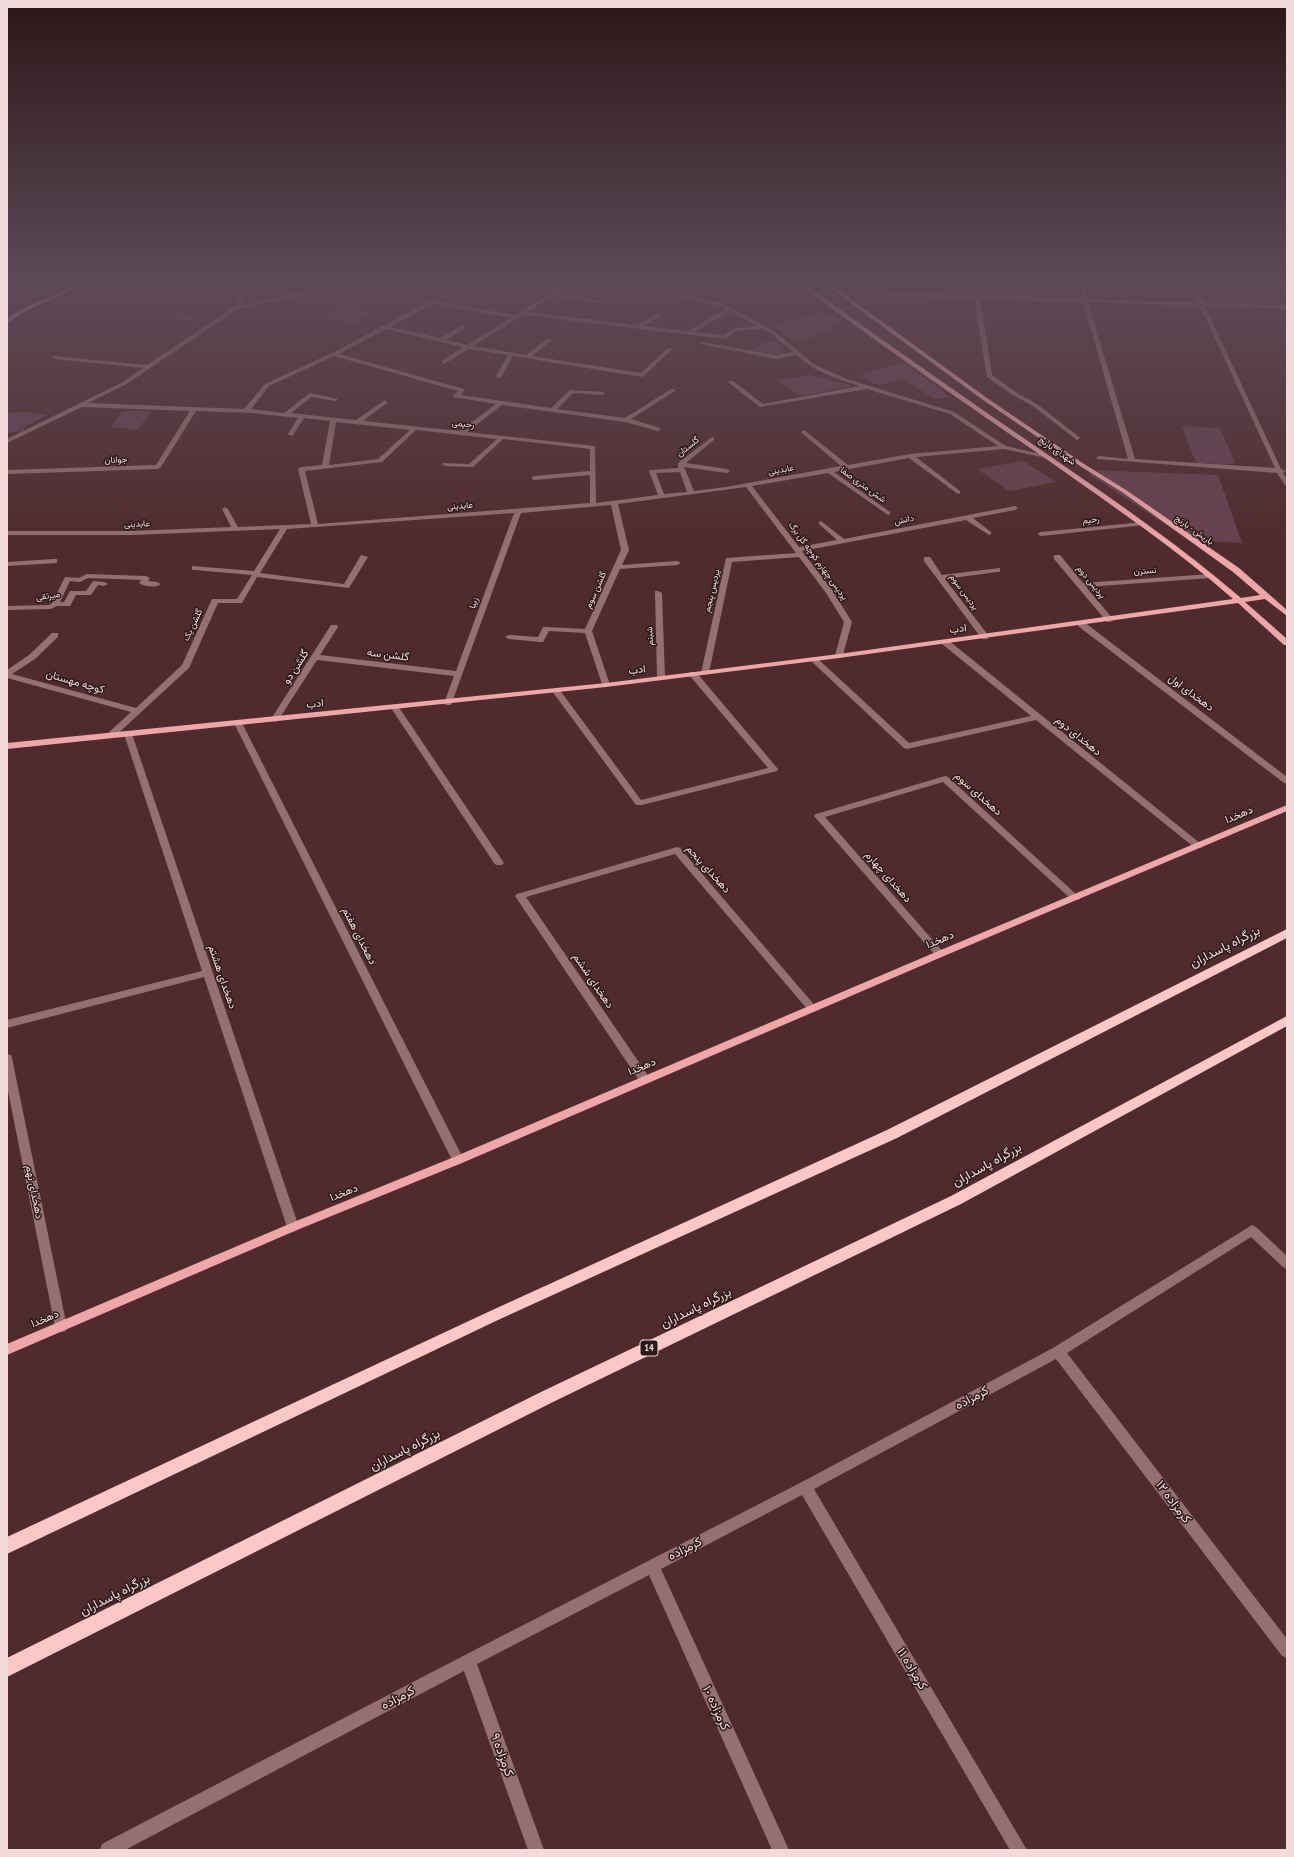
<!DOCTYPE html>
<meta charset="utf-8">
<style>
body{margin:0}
#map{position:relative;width:1294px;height:1857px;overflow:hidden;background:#502b2d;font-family:"PT Sans Narrow",sans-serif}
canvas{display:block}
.frame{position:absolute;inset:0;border:8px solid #f4dbdb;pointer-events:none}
</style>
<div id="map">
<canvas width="1294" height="1857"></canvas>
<div class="frame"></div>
</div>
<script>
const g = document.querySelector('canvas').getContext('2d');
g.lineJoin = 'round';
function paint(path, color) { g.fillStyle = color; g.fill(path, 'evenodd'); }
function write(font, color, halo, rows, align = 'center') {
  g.font = font + ' "PT Sans Narrow",Vazirmatn,sans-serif'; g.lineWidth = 3; g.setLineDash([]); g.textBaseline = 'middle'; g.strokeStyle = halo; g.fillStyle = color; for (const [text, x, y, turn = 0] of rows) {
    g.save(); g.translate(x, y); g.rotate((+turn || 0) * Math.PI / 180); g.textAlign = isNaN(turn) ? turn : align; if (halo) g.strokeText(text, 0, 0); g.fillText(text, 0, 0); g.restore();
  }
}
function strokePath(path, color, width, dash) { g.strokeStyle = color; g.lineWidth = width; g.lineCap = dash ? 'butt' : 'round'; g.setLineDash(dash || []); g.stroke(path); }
paint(new Path2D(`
 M603,286H608L618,287L606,295L593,293Z
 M1103,286H1150L1153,293L1105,291Z
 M338,307L374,312L355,323L320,317Z
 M820,312L838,318L840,321L829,330L809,336L815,338L796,343L773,326Z
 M182,314L201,316L192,321L174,319Z
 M777,341L785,350L781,353L770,354L753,350L764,342Z
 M904,362L950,397L934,399L904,379L879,385L857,376Z
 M810,375L835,381L851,385L849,387L800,396L778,380Z
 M131,411H152L137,430L111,427L122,412Z
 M26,412L48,415L26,426L23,431L7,433V413Z
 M1182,426L1220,428L1235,463L1228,464L1196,463Z
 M1023,461L1056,482L1009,491L977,469Z
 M1091,470L1218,475L1242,543L1189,540L1089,474Z`), '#67414f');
paint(new Path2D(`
 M245,286H253L249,288L240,306L299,292L380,286H402L399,288L299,296L238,309L125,385L88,403L244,409L265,384L332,353L459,286H466L438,301L515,315L561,286H568L557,293L607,302L604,304L553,296L527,312L637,325L659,313L661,314V316L643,326L688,331L726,309L720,306L624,286H635L724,304L774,331L815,365L847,379L954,412L1006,446L1049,456L1046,458L1004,449L916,457L960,491V493L958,494L909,458L834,472L890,512V514L888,515L828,473L752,486L799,547L837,540L819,524L818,523L821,521L844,539L1015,506L1018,508L1015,510L973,518L991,532V534L989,535L966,520L802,551L832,590L852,622L842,658H839L835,656L844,622L826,593L799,557L732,562L709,673L705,675L701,673L726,558L796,553L746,487L618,504L629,550L622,565L677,561L681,563L677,565L620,569L592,631L610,685L606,687H603L585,633L549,631L543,642H540L509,639L505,637L509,635L538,637L543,627H546L585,629L621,550L611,505L521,513L451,705H445L444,703L454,676L317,660L279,719L275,722L271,719L331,625H337L338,627L320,655L456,671L514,513L287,529L260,573L344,584L361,555L368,557L349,588L257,577L242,603H218L189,668L113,738H107L106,736L107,734L131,712L7,678V670L29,655L52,633H58V637L35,659L12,674L136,708L182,665L212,599H237L252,575L195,570H192V566L254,571L280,529L132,535H7V531H132L231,527L222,509L225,507L228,509L238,527L311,524L298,469L301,467L322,465L330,421L304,418L293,435L291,436L288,434L298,418L252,413L196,411L161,467L158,469L7,474V470L156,465L190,411L82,407L9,442L7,443V439L121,383L143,368L55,359L52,357L53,356L147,365L234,307ZM433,304L511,318L467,345L446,340L464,329V327L462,326L440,338L390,327ZM730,311L757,326L732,329L724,335L694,332ZM523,315L725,339L736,331L762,329L770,333L793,352L776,355L703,342L700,344L776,359L796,355C816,372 835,379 860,386L763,404L733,381H729V383L760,407L867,389L950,414L998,446L910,454L848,465L804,430L801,432L802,433L841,466L726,487L694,491L684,467L727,473L730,471L727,469L686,463L714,440V438L712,437L678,463V468L650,470L649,471L658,495L596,503L595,446L467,432L502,405L625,422L658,431L660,430V428L631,419L675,391V389H671L625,418L557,409L573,393L604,395V393L602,392L570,390L551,408L461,395L465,390L464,389L339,354L386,329L463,347L442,361V363L444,364L469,349L508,355L496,376L499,378L502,376L513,356L642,377L673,349L668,348L641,373L532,356L551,341L552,340L549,338L526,355L473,346ZM334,356L458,391L453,396L454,397L496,404L460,431L363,421L387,403L388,402L385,400L356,420L291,413L311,397L335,401L338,399L310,393L284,413L251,409L269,386ZM336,422L410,430L378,459L329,465ZM416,430L497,439L469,464L443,463L442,464L445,466L473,467L503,439L590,449V471L534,476L531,478L534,480L590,475V503L318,524L305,471L382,462ZM680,472L687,492L664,494L656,473Z
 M865,286H872L885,292L974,295L972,286H978L979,295L1082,299L1080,286H1086L1087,299L1198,303L1190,286H1196L1203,303L1287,305V309L1205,306L1281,469L1286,471L1283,473L1287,479V486L1285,485L1277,473L1097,459L1096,458L1099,456L1128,459L1083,302L980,299L992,375L1017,393L1037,404L1079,437L1080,438L1077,440L1033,406L1013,395L987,377L974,299L884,296ZM1088,302L1200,306L1275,468L1135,459Z
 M1143,522L1145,523V525L1041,536L1037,534L1041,532Z
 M1054,555H1060L1083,583L1211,574L1215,576L1211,578L1086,587L1114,620L1110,622H1107L1054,559Z
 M924,557H930L942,575L1000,568V572H997L945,579L988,635V639H982L924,561Z
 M54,559H57V563L7,566V562Z
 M87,574L146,576L150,578L148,581L157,582L161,584C156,588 144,587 139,583L141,580L88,578L80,582L70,581L60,602H64L70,591H86L93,581L104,582L108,584L104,586L98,585L91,595H76L70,606H57L51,609L7,610V606L49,605L52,603L65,577L79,578Z
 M655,591H658L662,593L665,678L661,680L657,678Z
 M1078,622H1084L1287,777V784L1284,783L1078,626Z
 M942,640H948L1201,844L1203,846L1201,848H1195L1036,720L907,749L904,748L810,660L811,658H817L909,743L1031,716L942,644Z
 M690,672H696L778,769L777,771L642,805H636L552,691L553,689H559L641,800L768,768L690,676Z
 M395,705L398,706L504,863L502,865H496L494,863L391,708Z
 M238,720L242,723L464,1160L462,1163L458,1164L454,1163L452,1160L234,723Z
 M128,731L132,734L299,1227L297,1230L293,1232L289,1230L287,1227L204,977L7,1028V1020L202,971L124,734Z
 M945,776L948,777L1078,896L1080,898L1078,900H1072L943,782L825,817L945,954L944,956H936L814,816L816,814Z
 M677,847L680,848L817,1008L816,1010H808L675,854L526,897L649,1077L651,1080L649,1083H641L515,896L517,894Z
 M7,1054L11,1055L12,1058L67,1327L66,1331L61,1332L56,1331L55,1327L7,1086Z
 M1252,1225L1256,1227L1287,1256V1269L1283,1267L1251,1237L1067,1353L1287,1639V1658L1282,1656L1056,1359L814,1489L1027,1850H1010L802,1495L661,1569L789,1850H772L649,1575L477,1664L544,1850H528L464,1671L125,1850H100L102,1844L463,1656L800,1483L1053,1348Z`), '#947071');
paint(new Path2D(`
 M74,286H81L24,312L7,323V319L20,310Z
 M805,286H811L816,292C894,349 974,404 1054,459C1118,503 1182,547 1241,598L1260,595L1233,572L1122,492L1080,466L983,400L827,286H833L987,398L1084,464L1126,490L1239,568L1287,610V616L1265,599L1245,602L1287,639V645H1284L1238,603L839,658L606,687L7,749V743L606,683L839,654L1233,599C1176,549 1114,507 1052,463C971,408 891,352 812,294Z
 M1287,805V811L944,956L462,1163L297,1230L7,1355V1344L289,1224L454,1157L936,952Z`), '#efa6a9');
paint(new Path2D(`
 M1287,929V938L897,1138L498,1320L7,1554V1537L488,1312L887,1130Z
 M1287,1016V1026L961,1204L553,1402L7,1677V1658L541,1392L951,1196Z`), '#fdc7c8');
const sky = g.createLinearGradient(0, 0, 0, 546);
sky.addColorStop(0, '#2c1819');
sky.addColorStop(0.52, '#5e4a57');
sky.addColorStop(1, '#5e4a5700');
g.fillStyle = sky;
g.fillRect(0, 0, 1294, 546);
write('9px', '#f4dbdb', '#2a191a', [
 ["رحیمی",463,424,6],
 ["گلستان",688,447,-39],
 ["شهدای بارنج",1057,451,35],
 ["جوانان",116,460,-2],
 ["عابدینی",781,470,-10],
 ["شش متری صفا",863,485,36],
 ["عابدینی",460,506,-4],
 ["دانش",904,520,-11],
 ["رحیم",1091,520,-6],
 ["عابدینی",137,524,-1],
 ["باریش - بارنج",1194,530,35],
 ["پردیس چهارم کوچه گل برگ",818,561,54],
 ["نسترن",1145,571,-4],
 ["پردیس دوم",1091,582,50],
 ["گلشن سوم",596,590,-66],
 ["پردیس پنجم",712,591,-77],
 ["پردیس سوم",964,592,53],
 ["میرتقی",48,596,-8],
 ["زیبا",474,603,-70],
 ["گلشن یک",193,625,-65],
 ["شبنم",650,636,-92]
]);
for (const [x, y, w] of [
 [649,1348,18]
]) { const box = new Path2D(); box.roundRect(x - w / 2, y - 8, w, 16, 3); g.fillStyle = '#2a191a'; g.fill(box); strokePath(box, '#f4dbdb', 1); }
write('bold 10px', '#f4dbdb', null, [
 ["14",649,1348]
]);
write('11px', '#f4dbdb', '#2a191a', [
 ["ادب",958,629,-8],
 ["گلشن سه",388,655,7],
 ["گلشن دو",296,667,-57],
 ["ادب",637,670,-7],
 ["کوچه مهستان",75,682,16],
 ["دهخدای اول",1191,693,37],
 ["ادب",315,704,-6],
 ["دهخدای دوم",1078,736,39],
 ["دهخدای سوم",978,794,42],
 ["دهخدا",1239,815,-23],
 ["دهخدای پنجم",708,869,48],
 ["دهخدای چهارم",888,877,49],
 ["دهخدای هفتم",359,936,63],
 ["دهخدا",940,940,-23],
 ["دهخدای هشتم",222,977,71],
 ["دهخدای ششم",593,981,56],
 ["دهخدا",642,1067,-23],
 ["دهخدای نهم",34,1192,79],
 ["دهخدا",344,1193,-22],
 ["دهخدا",45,1319,-23]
]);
write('13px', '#f4dbdb', '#2a191a', [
 ["بزرگراه پاسداران",1225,947,-27],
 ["بزرگراه پاسداران",987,1165,-29],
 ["بزرگراه پاسداران",696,1308,-26],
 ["کرمزاده",972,1398,-28],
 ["بزرگراه پاسداران",405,1450,-27],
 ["کرمزاده ١٢",1173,1502,53],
 ["کرمزاده",685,1549,-27],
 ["بزرگراه پاسداران",115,1595,-27],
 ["کرمزاده ١١",912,1669,59],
 ["کرمزاده",398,1698,-28],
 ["کرمزاده ١٠",716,1708,65],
 ["کرمزاده ٩",502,1755,70]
]);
</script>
